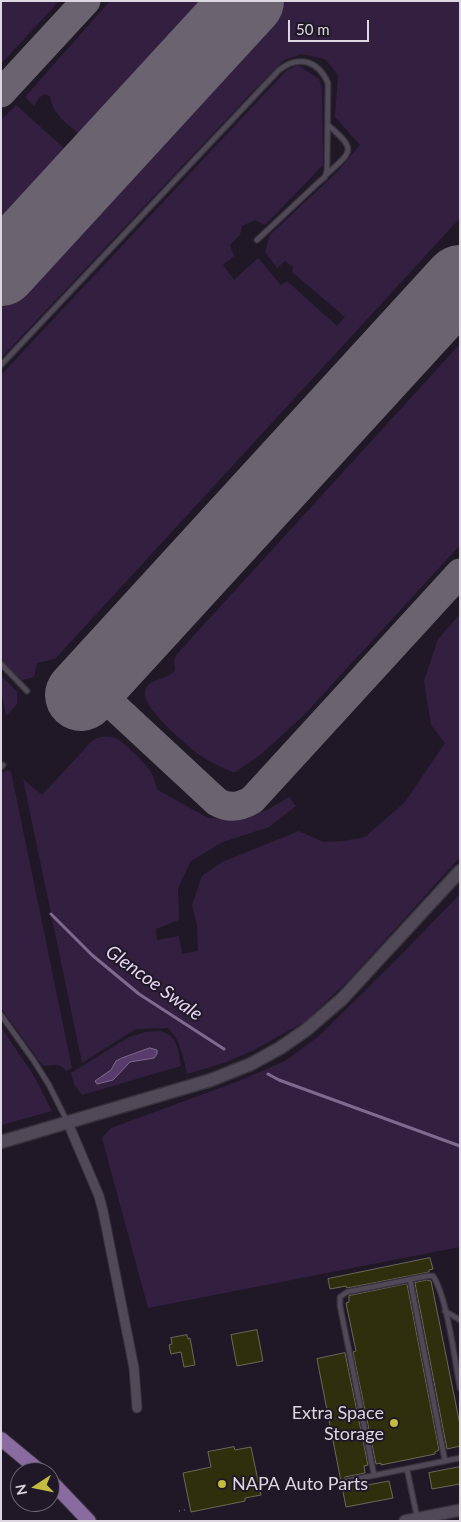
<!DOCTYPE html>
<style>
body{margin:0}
#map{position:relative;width:461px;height:1522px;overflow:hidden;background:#201826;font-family:Lato,sans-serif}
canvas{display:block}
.frame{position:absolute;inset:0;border:2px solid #ddd7e1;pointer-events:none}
.north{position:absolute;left:10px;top:1462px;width:50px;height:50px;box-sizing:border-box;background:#201826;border:1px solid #6c6471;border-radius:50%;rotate:259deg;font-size:14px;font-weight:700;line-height:20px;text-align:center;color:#ddd7e1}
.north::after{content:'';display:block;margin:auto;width:18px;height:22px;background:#c2bd3f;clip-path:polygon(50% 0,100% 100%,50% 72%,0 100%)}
.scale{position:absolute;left:288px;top:20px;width:81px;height:22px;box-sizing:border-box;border:2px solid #ddd7e1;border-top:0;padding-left:6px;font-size:15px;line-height:18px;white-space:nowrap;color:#ddd7e1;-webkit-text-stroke:4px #201826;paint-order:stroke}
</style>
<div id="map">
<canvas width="461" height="1522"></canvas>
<div class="frame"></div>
<div class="north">N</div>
<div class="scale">50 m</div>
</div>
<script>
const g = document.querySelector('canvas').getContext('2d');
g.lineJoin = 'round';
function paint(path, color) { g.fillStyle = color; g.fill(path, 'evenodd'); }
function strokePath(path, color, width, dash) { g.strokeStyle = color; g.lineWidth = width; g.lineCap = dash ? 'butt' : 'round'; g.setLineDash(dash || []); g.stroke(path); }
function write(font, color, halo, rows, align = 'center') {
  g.font = font + ' Lato,sans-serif'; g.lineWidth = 4; g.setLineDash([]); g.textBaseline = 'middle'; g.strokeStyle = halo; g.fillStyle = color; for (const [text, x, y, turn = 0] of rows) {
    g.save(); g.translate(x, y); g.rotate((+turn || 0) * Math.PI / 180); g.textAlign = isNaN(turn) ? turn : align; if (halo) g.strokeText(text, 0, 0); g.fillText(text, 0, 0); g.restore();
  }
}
paint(new Path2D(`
 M1,1H59L1,64Z
 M110,1H217L88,141C73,128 52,116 50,96L44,94L39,98L34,106L25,97Z
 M280,1H460V218L55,659L37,663L34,677L22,680L5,665L1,656V375L286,71L298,65L319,79L322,89L323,165L265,225L255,220L242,226L240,235L230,245L234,256L223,265L234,280L258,258L281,285L287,281L337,326L345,317L292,272L293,267L285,261L277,268L265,252L270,235L336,173L360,145L335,117L338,75L325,59L302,54L284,60L255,89L1,358V307Z
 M16,105L74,157L1,237V120Z
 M460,344V545L303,716L259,756L235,772H232C221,767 208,761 198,754C186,744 141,707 145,691C149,677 167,681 175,670L174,660L177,654Z
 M460,614V857L349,980L304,1022L252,1051L224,1063L187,1074C183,1057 181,1040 168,1028L136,1029L82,1063L23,779L42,795L91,742C98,736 109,735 117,739C124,742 147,765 151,772C154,777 155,784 158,790L208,818L239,819L267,810L289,797L296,806L269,827L223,842L191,861L178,888L179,920L156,929L157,940L179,936L182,954L198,951L197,926L192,905L202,876L222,862L299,831L323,842L343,841L365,837L405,802L445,743L431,725L424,681L438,639Z
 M1,675L17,692V704L6,716L1,689Z
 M8,770L11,772L72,1068L66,1071C59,1062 53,1066 43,1066L1,1008V773Z
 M460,894V1247L148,1308L102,1138L111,1128L239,1081L285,1061L319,1036L397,959Z
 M1,1027L34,1076L52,1111L1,1125Z
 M160,1031C178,1035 178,1050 181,1066L82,1095L74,1084L71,1073L129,1037L145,1032Z`), '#332041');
const water = new Path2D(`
 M150,1048L157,1050V1054L154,1058L130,1062L113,1080L97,1084L95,1081L111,1070L116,1061L122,1058Z`);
paint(water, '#583c6c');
strokePath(water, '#806a8f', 1);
strokePath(new Path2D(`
 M51,914L92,955L139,994L224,1049
 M268,1074L279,1080L460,1146`), '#806a8f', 3);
strokePath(new Path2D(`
 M1,93L86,1
 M91,685L217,802C229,809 240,807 252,800L460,573`), '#6b6470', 29);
strokePath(new Path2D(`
 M1,270L248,1
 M81,695L460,281`), '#6b6470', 72);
const building = new Path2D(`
 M430,1258L433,1269L429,1270V1272L347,1288L346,1286L330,1289L328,1279Z
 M427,1280L431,1281L460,1425V1446L447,1449L415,1283Z
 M407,1284L439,1450L435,1452V1454L381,1465V1463L376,1464L353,1352L356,1351L346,1303L349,1302V1296Z
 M257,1330L263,1361L237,1366L231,1335Z
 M187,1335L188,1339L190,1338L195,1365L184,1367L181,1352L171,1354L169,1345L172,1344L171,1338Z
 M345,1353L368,1465L364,1466L365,1473L345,1477L342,1482L347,1485L367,1481V1485L389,1481L393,1498L346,1507L317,1359Z
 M234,1447L235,1450L251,1447L261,1495L245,1498V1501L191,1512L183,1473L211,1467L208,1452Z
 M460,1467V1484L432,1489L429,1473Z`);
paint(building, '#302f0d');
strokePath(building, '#6a6957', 1);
const service = new Path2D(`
 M327,174C352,151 357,150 329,126
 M1,365L279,70C298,55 318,60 328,83L327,170L325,177L320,181L257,240
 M1,664L27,691
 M1,767L3,765
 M1,1015L34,1061L49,1085L67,1121
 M410,1279L445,1461
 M445,1311L460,1320
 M407,1469L417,1517
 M374,1475L340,1306V1297L347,1292L427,1276H433C447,1296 455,1362 460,1388
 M346,1481L460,1458`);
const minor = new Path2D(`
 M68,1123L99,1196L103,1211L134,1368L137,1408`);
const tertiary = new Path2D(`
 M405,1521L460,1510`);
const secondary = new Path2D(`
 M1,1142L211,1080L251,1064L280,1048L306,1030L342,999L460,871`);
const primary = new Path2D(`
 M1,1439L41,1472
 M50,1480L89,1521`);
strokePath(service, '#38323c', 7);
strokePath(minor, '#38323c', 11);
strokePath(tertiary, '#38323c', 14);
strokePath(secondary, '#38323c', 15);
strokePath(primary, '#38323c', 16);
strokePath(new Path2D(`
 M179,1511L188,1509`), '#5c5461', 2, [1, 4]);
strokePath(service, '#514958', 4.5);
strokePath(minor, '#514958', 9);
strokePath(tertiary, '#514958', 11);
strokePath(secondary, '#514958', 12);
strokePath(primary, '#896ba0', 14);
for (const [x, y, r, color] of [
 [394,1423,5,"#c2bd3f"],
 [222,1484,5,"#c2bd3f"]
]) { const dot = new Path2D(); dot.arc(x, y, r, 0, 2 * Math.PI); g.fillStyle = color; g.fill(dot); strokePath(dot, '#201826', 2); }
write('18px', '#ddd7e1', '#201826', [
 ["Extra Space",384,1413],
 ["Storage",384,1434],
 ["NAPA Auto Parts",232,1484,"left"]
], 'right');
write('italic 19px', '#e6d5f4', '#201826', [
 ["Glencoe Swale",154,983,36]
]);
</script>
